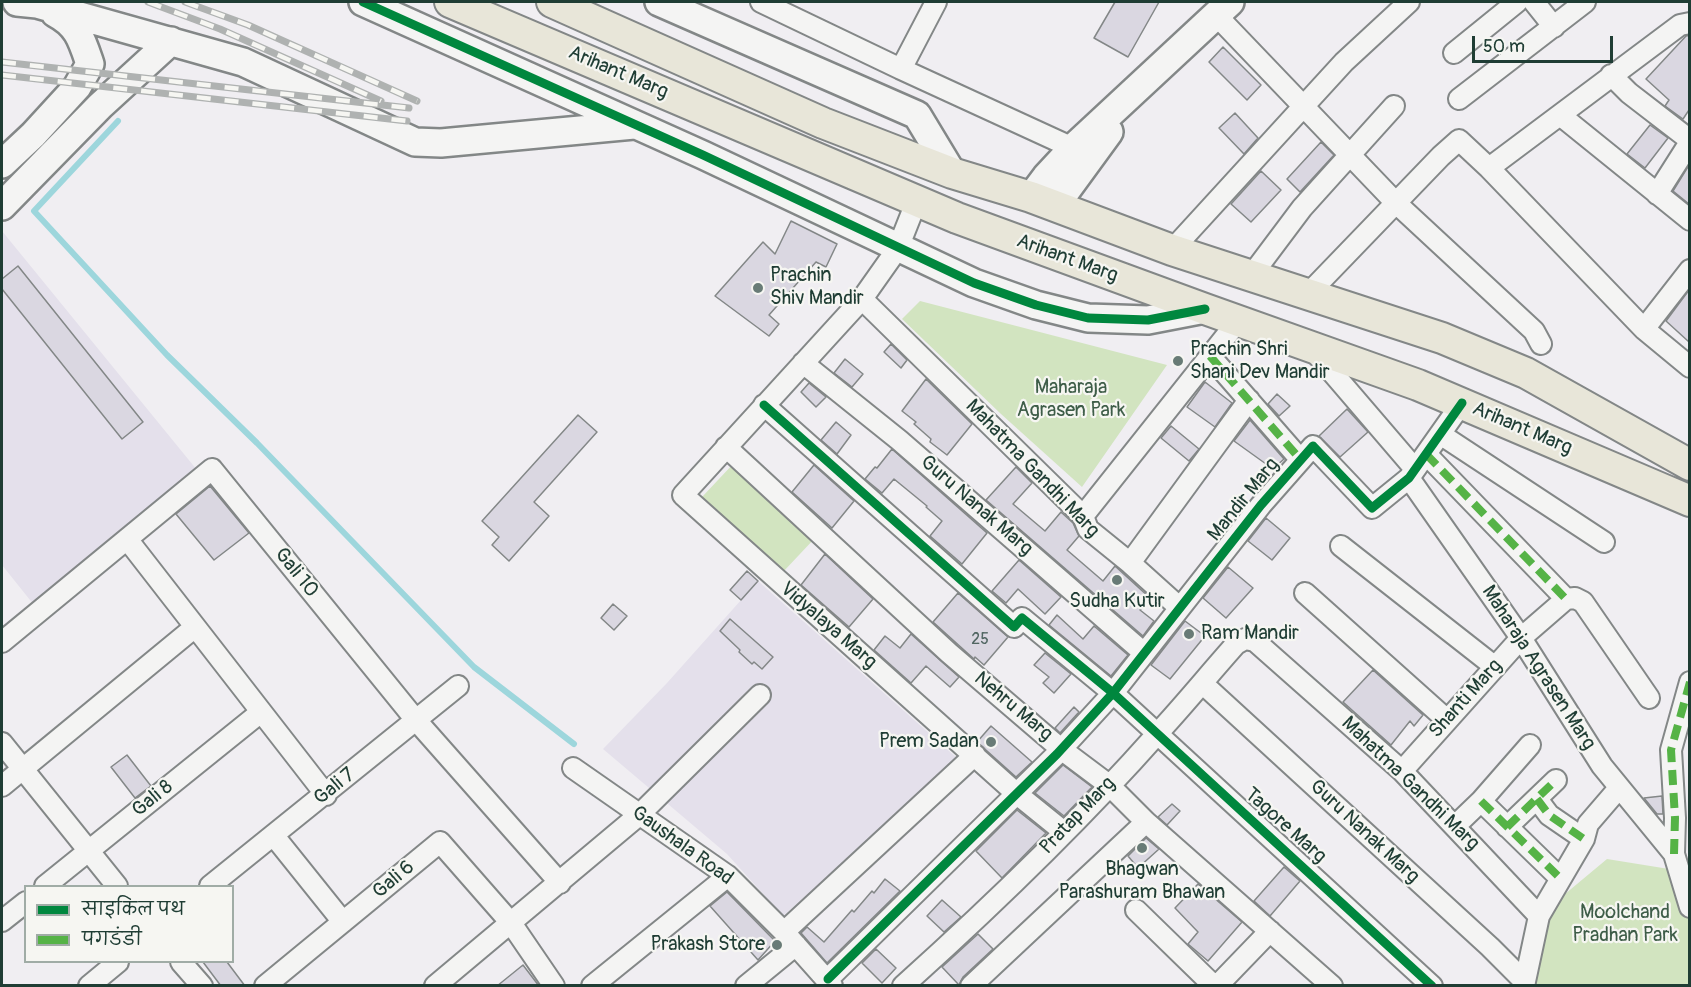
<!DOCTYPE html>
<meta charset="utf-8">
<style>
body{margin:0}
#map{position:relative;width:1691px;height:987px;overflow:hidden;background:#f0eef2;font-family:Pangolin,"Playpen Sans Deva",sans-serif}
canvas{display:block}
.frame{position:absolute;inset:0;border:3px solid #1f3d34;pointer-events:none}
.legend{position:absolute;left:24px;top:885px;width:210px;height:78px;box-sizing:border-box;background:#f6f6f2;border:2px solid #a0aca6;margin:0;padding:8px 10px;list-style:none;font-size:18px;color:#1f3d34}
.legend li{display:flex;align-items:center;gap:12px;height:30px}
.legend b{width:30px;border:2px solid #a0aca6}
.scale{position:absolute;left:1472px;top:36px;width:141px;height:27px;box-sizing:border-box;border:3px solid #1f3d34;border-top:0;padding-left:8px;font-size:18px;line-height:21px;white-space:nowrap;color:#1f3d34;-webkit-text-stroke:4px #f6f6f2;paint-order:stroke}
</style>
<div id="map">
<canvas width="1691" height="987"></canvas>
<div class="frame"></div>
<ul class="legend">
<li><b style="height:8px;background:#00873e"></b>साइकिल पथ</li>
<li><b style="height:8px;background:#55b346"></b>पगडंडी</li>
</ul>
<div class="scale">50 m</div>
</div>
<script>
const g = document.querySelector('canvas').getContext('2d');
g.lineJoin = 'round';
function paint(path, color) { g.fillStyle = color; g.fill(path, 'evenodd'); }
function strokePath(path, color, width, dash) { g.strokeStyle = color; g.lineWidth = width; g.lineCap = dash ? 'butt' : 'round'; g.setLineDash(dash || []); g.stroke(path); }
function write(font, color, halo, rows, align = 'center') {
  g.font = font + ' Pangolin,sans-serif'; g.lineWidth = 4.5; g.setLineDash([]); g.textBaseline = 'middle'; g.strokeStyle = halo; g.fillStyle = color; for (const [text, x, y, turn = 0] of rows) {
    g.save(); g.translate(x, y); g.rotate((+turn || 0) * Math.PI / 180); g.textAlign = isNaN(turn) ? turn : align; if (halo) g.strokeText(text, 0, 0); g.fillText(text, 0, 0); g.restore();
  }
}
paint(new Path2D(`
 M2,231L197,470L34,605L2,565Z
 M758,581L958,759L783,916L727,854L603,749L667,683Z`), '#e4e0eb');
paint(new Path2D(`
 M920,301L1167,365L1082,487L1001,414L902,319Z
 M734,463L815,538L783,572L702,497Z
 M1607,859L1669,869L1689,911V985L1535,986L1553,904Z`), '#d2e4c0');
strokePath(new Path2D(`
 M118,121L34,211L167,355L257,443L474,667L574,744`), '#9dd6dc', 6);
const building = new Path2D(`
 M1115,2H1159L1128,57L1094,38Z
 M1689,35V110L1683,119L1665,106L1669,100L1646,79L1686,36Z
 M1223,47L1261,85L1247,100L1209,62Z
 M1235,113L1258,138L1244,154L1219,128Z
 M1650,125L1668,138L1645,168L1627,154Z
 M1321,142L1334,155L1300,192L1287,179Z
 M1689,165V204L1673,191Z
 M1261,171L1281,190L1251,222L1231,204Z
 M791,221L837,244L826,267L816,262L769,315L779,324L769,336L715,296L763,242L775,254Z
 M18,266L143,422L122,439L2,289V279Z
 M1689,290V342L1666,321Z
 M891,344L907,360L901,368L884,352Z
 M845,359L863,374L852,387L834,373Z
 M926,379L972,424L947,455L930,442L931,439L914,424L916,422L902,411Z
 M1205,382L1232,403L1215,427L1187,407Z
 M809,383L826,397L816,407L801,392Z
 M1277,394L1290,406L1279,416L1268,404Z
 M1347,409L1368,432L1340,457L1319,436Z
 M578,415L597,432L534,502L549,516L509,561L492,545L499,537L482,521Z
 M1250,420L1284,459L1273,469L1234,441Z
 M836,422L851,435L837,454L821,440Z
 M1171,426L1199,449L1189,461L1161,438Z
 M892,449L987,533L962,564L930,536L942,521L926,507L927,506L894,479L882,493L865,479L875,467L877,468Z
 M814,465L854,501L832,528L792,492Z
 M1016,467L1032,483L1013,504L1045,531L1061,512L1073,523L1079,536L1067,550L1103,581L1115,566L1150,598L1140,610L1154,621L1143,636L986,500Z
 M210,486L249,533L214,560L176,514Z
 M1266,518L1290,538L1272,560L1248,541Z
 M825,554L873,599L849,627L801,585Z
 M1019,560L1061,597L1045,614L1018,589L1006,603L992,591Z
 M1228,567L1253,588L1226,618L1203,598Z
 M747,571L758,581L741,600L730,590Z
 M958,593L1008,637L984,665L975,657L974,659L933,622Z
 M613,604L627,616L614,630L601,618Z
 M1057,615L1083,639L1094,626L1128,655L1111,676L1049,625Z
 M730,619L773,657L762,669L754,662L752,664L739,652L740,650L720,631Z
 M1185,621L1205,636L1170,679L1151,665Z
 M911,634L959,677L950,687L926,666L911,683L874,650L885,636L900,648Z
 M1045,653L1071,674L1054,693L1043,683L1049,677L1034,665Z
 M1373,670L1423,715L1414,726L1410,721L1391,745L1343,702Z
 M1074,707L1079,712L1060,733L1055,728Z
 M991,726L1032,762L1016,777L977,742Z
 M127,755L151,786L135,798L111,767Z
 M1063,765L1092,787L1064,816L1035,793Z
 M1662,796L1663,814H1657L1644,798Z
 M1172,804L1180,811L1167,825L1158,817Z
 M1017,810L1046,833L1002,878L976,851Z
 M1146,838L1159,849L1138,868L1128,856Z
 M1284,867L1300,881L1270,916L1254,901Z
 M885,879L900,891L827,963L801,933L807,927L824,942L852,910L854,912L872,891L874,893Z
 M1198,884L1242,922L1208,961L1188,944L1198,932L1175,908Z
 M727,892L775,941L758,960L710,906Z
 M942,900L961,917L944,932L927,916Z
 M978,934L993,949L963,977L959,985L942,967Z
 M876,949L896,968L882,983L862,963Z
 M203,962H227L245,986H221Z
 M523,965L539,986H497Z`);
paint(building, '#dad7e1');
strokePath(building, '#838787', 1.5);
const street = new Path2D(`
 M761,2L901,69
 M936,2L901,69L1073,148
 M1534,2L1554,27
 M1216,15L1396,203L1534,331L1541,344
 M1454,53L1517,2
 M1611,75L1629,93L1690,140
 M1459,99L1585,2
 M1560,115L1690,220
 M1489,168L1644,329L1690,367
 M1657,194L1690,142
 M917,200L898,248L862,299L683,495L1017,794L1064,832
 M1172,250L1344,62L1409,2
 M1251,276L1302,208L1394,106
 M1308,294L1441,156L1459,140L1489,168L1680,25L1690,23
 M862,299L1083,516L1088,529L1130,563L1180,608
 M1644,329L1690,270
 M1313,350L1415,469
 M1210,356L1300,459
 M803,363L899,440L1144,653
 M764,405L1014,627L1022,618L1113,693L1432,986
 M1440,434L1604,542
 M726,447L949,653L1061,749L1109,785L1146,822L1332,986
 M1426,454L1566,599
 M1409,478L1521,638L1602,766L1674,854
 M1083,516L1238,321
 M127,539L326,795
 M1341,546L1494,666
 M1130,563L1249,400
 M1305,593L1447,720
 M2,642L212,469L415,719L560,883
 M1690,682L1671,750L1675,818L1674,854L1690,907
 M1202,683L1490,947L1525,982
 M2,743L117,886
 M573,768L728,876L784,932L832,986
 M1402,771L1521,638L1566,599L1575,598L1583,602L1649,698
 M2,786L195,627
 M1537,799L1549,815L1584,839
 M1481,801L1560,878
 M1455,826L1481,801L1530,745
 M1507,827L1556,780
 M274,836L343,922
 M45,886L261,712
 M210,886L458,686
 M1136,910L1214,986
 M2,921L26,902
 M784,932L975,755
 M181,962L202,986
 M828,979L1057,754L1113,693L1261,505L1313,446L1372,508L1409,478L1462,403
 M89,986L118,962
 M265,986L440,842L511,923L554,986
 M435,986L639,815L760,695
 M592,986L728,876
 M746,986L796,945
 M903,986C992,906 1079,822 1158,733C1185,704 1210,673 1236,644L1245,639L1255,641L1402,771L1539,916
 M971,986L1146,822
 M1217,986L1270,931
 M1524,986L1539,916L1584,839L1588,824L1619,788`);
const secondary = new Path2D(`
 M17,2L37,4L243,62L415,142L441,143L634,125
 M363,2L703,155L974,283L1036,305L1088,318L1148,320L1205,309
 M659,2L917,115L952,173
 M2,164L33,135L77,87L90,64C82,40 78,25 55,13
 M1031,197L1046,177L1073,148L1230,2
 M2,206L100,106L171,41
 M1055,206L1109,132`);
const primary = new Path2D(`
 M450,2L957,218L1205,309L1418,385L1690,501
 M552,2L823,123L952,173L1031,197L1172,250L1442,338L1526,373L1690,465`);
strokePath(street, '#838787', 24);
strokePath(secondary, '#838787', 32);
strokePath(primary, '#838787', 34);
strokePath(street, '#f4f4f3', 20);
strokePath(secondary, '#f4f4f3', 27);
strokePath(primary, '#e8e6d9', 30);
const rail = new Path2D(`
 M148,2L220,29L381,101
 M185,2L248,25L417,101
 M2,62L409,108
 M2,75L407,121`);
strokePath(rail, '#afb2b1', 7);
strokePath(rail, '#f6f6f2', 4.5, [14]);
strokePath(new Path2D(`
 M1210,356L1300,459
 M1426,454L1566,599
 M1537,799L1549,815L1584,839
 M1481,801L1560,878
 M1507,827L1556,780
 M1674,854L1675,818L1671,750L1690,682`), '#55b346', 8, [15, 8]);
strokePath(new Path2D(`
 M363,2L703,155L974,283L1036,305L1088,318L1148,320L1205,309
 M764,405L1014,627L1022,618L1113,693L1432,986
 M828,979L1057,754L1113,693L1261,505L1313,446L1372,508L1409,478L1462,403`), '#00873e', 9);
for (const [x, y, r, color] of [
 [758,288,6,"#687b76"],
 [1178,361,6,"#687b76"],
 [1117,580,6,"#687b76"],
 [1189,634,6,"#687b76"],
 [991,742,6,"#687b76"],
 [1142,848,6,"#687b76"],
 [777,945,6,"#687b76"]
]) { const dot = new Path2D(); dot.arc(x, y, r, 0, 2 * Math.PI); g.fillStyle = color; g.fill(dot); strokePath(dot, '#f6f6f2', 2); }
write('16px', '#516662', null, [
 ["25",980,640]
]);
write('20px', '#1f3d34', '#f6f6f2', [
 ["Arihant Marg",618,73,23],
 ["Arihant Marg",1067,259,20],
 ["Arihant Marg",1522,429,23],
 ["Mahatma Gandhi Marg",1032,469,46],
 ["Mandir Marg",1244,500,-51],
 ["Guru Nanak Marg",976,506,41],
 ["Gali 10",296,573,51],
 ["Vidyalaya Marg",828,626,41],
 ["Maharaja Agrasen Marg",1538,668,57],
 ["Shanti Marg",1466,699,-48],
 ["Nehru Marg",1013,707,40],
 ["Mahatma Gandhi Marg",1410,784,44],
 ["Gali 7",335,787,-39],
 ["Gali 8",153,799,-39],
 ["Pratap Marg",1078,816,-46],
 ["Tagore Marg",1285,826,42],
 ["Guru Nanak Marg",1364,832,43],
 ["Gaushala Road",682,846,36],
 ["Gali 6",394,880,-40]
]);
write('20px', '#1f3d34', '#f6f6f2', [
 ["Prachin",770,276],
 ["Shiv Mandir",770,299],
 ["Prachin Shri",1190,350],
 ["Shani Dev Mandir",1190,373],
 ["Sudha Kutir",1117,602,"center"],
 ["Ram Mandir",1201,634],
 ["Prem Sadan",979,742,"right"],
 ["Bhagwan",1142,870,"center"],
 ["Parashuram Bhawan",1142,893,"center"],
 ["Prakash Store",765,945,"right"]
], 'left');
write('20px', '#3e5d48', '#f6f6f2', [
 ["Maharaja",1071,388],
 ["Agrasen Park",1071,411],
 ["Moolchand",1625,913],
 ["Pradhan Park",1625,936]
]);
</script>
